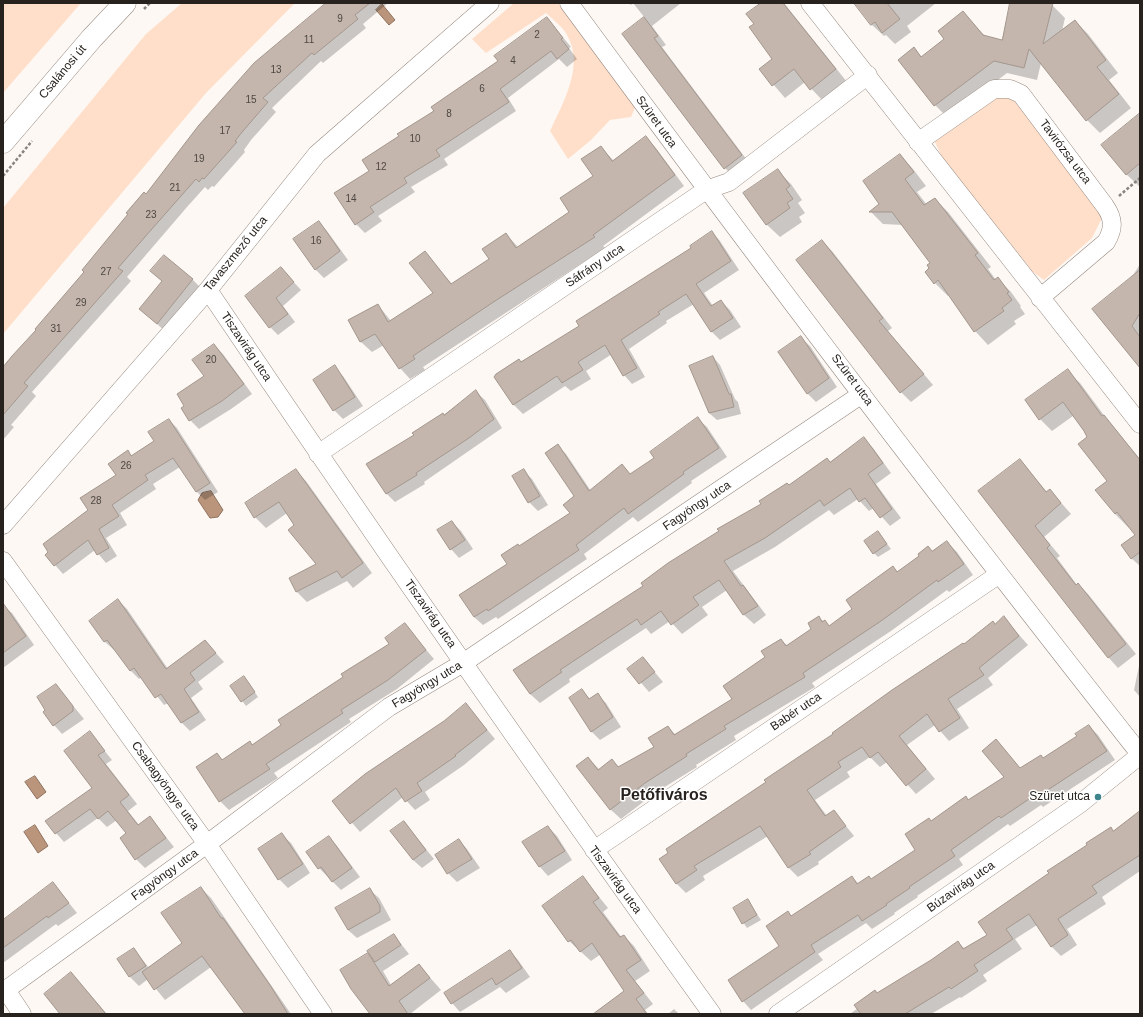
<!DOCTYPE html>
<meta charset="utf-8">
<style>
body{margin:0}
#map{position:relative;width:1143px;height:1017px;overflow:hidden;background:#fdf8f4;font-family:Arial,sans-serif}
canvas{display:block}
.frame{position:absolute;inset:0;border:4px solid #27221e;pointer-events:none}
</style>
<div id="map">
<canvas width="1143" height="1017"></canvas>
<div class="frame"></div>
</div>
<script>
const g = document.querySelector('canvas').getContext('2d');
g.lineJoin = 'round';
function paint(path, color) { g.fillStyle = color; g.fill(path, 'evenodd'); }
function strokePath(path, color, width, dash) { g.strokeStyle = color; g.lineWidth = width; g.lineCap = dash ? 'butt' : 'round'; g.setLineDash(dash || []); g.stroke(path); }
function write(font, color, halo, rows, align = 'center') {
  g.font = font + ' Arial,sans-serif'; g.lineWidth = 3; g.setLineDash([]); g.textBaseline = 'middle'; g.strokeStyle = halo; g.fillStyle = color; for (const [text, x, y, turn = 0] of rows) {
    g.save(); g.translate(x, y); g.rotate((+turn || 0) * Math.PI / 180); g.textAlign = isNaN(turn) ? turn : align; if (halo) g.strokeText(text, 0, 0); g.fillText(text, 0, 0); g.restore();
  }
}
paint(new Path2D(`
 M3,3H81L3,93Z
 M182,3H295L206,93L3,334V208L146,34Z
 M514,3H558L636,105L631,117L610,120L591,140L568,159L550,131C563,103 585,65 567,35C563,27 552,19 546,13L486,53L472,39Z
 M992,97L1013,99L1103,216L1092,238L1044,280L1033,272L943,159L934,140Z`), '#ffdfc9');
const water = new Path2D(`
 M382,4L395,20L389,25L376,10Z
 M211,491L223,510L218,517L210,518L198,500L202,493Z
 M35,776L46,792L37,799L25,782Z
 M35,825L48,846L38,853L24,832Z`);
paint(water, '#ba957b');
strokePath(water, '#8e725f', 1);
paint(new Path2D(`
 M327,3H388L363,24L366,28L323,63L321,61L272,108L276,112L251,140L244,150L245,152L214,187L212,186L208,190L205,187L187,207L127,277L131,281L32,392L36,396L11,425L14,427L3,440V368L37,330L146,195Z
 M628,3H681L652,26L666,45L662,47L750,164L734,177L725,168L624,34L645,18L633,3L631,5Z
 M760,3H784L847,82L823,101L805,82L785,98L760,69L774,59L755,24Z
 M856,3H936L907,26L911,32L895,44L886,35L884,36L872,25Z
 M1011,3H1044L1052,5L1065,18L1062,31L1075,21L1088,34L1118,73L1109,80L1131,108L1100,133L1087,120L1041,63L1037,80L1007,73L948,118L935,105L899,60L914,48L922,57L945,39L963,12L986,37L1002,41Z
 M547,18L571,47L569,48L577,59L567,67L559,59L508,98L516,111L444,159L448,165L411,187L415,192L378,216L382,221L365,233L356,224L370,171L400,136L499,61Z
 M1140,115V187L1126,174Z
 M646,137L656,148L684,186L603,246L605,248L423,367L425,370L410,379L400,368L384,345L372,352L361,342L349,321L378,305L391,321L434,293L425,252L452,284L490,259L506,234L518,247L571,212L594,176L601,147L614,161Z
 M900,155L913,169L926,186L917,192L927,205L935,199L948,212L991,267L988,269L996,280L998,279L1011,292L1021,306L1020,307L1025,314L1014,321L1016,324L988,345L975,331L949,295L948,296L935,283L931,263L903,225L883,224L871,212L880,204Z
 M777,170L791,184L802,200L798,203L805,213L799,217L802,222L780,237L766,224Z
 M319,222L327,231L348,260L324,278L315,269Z
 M712,232L720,241L739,270L704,293L713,306L721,301L730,310L741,327L720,340L712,332L694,304L666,321L667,323L629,349L645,377L632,384L624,375L612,354L586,371L591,379L571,391L565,386L523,414L514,405L495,377L581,326L693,248Z
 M822,241L832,251L892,328L888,331L933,385L911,402L901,392L798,260Z
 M1140,264V366L1093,309L1132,277Z
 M281,268L301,290L283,306L295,322L278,335L270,327Z
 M152,271L192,279L201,288L166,332L140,309L163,282Z
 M801,338L810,346L837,387L816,402L807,393Z
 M214,345L223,354L252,394L231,409L199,429L190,420L206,376Z
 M713,357L720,365L735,399L738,402L741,414L717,420L709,413Z
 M334,367L343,376L363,406L343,419L334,410Z
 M1067,371L1080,383L1106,418L1140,459V566L1131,558L1137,536L1115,514L1108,481L1089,437L1073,416L1052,431L1040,419Z
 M476,392L485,400L502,428L424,482L425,484L395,502L386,493L415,435Z
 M698,419L707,427L727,457L691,481L692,483L638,522L633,517L584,554L587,559L498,619L496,617L483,625L474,617L520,547L571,513L575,496L557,445L566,454L591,491L622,466L631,475L655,458Z
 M169,420L177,428L218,492L205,500L197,492L180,467L153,484L156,489L120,513L127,525L106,538L117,556L106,563L95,550L63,574L55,565L89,510L117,476L127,451L132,456L155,441Z
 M864,439L873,448L891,473L876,484L901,518L890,526L874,508L869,511L858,499L834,515L829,510L775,547L733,571L766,615L754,624L744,615L727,590L702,607L708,615L682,634L670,621L651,634L646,628L569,679L570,682L540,703L530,694L514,670L644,586L762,504L830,463Z
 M1020,460L1047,492L1050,490L1071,514L1044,537L1060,556L1057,558L1077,585L1078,584L1088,594L1136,654L1118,668L1108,657L979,491Z
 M523,470L532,479L548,505L538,511L529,502Z
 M296,471L306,481L372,573L353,588L347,581L307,602L297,592L290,579L317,564L287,513L266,528L255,517Z
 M452,522L461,531L473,549L459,558L451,549Z
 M878,532L891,549L878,557L874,553Z
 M947,542L957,552L973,575L949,592L947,590L891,631L812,683L815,687L734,736L736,740L696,765L697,767L655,793L621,819L610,809L588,758L600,770L612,760L620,768L655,747L668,727L676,735L733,699L781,640L788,646L813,629L818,617L830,626L854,610L893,567L898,572L921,556L928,547L933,552Z
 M118,600L127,609L168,669L205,641L224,662L198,682L203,689L191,698L206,720L190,731L182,723L168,703L164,705L142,677L139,679L131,671L115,649L114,650L105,642L90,621Z
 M3,605L12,613L34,645L3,668Z
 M1004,618L1028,645L988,678L993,685L957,709L969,728L949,741L935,725L907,745L935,779L916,794L887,762L880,767L870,757L847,772L850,777L815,800L827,816L834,811L854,836L818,862L819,864L798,877L789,868L768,836L703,876L705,880L686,893L676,883L694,830L720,813L721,815Z
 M405,625L434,659L397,689L349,719L351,722L274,773L278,778L229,810L220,801L217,754L223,760L249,742L253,745L283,725L391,644Z
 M643,658L663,682L649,692L629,669Z
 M1139,666H1140V697L1134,690Z
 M248,682L258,697L246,706L231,686Z
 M56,685L84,719L62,734L54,725Z
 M582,690L590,699L597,694L606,703L621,727L600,740L591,731Z
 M466,704L495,739L464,765L425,792L430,800L415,810L403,797L360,832L333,801L444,722Z
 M1089,726L1098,735L1115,760L1043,807L1041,805L1010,826L1008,824L959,859L963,865L917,896L918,897L894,913L895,914L872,929L866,923L818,954L823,960L751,1010L743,1001L781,947L792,916L852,877L859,884L871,880L917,850L929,819L932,822L969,801L1005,777L996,740L1021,769L1044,759L1078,737Z
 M90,733L112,760L106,764L137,804L128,811L139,825L150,817L174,847L145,868L136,859L127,834L117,820L107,827L98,818L64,842L56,833L93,788Z
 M1140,812V871L1102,897L1106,904L1067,929L1077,945L1061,956L1051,946L1037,925L1015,939L1022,949L983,975L987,981L961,998L960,997L931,1014H850L877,994L932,961L958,942L965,949L988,935Z
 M404,822L434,859L422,868L413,860Z
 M548,827L557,836L572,860L548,876L540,867L524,843Z
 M282,835L291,843L310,873L288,888L279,879Z
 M329,838L337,846L360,877L341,890L319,868Z
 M459,840L467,849L480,868L457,882L448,873L436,855Z
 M583,877L608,908L603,912L622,938L624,936L634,946L650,971L635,981L653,1004L645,1010L648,1014H595L625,991L601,954L591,961L569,941L543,907Z
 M53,883L77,913L58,926L56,924L3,963V921Z
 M201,888L211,898L291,1014H248L211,967L165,1000L148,979L139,986L130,977L119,960L134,949L149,968L183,944Z
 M370,890L379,898L391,920L357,938L348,930Z
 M748,901L761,920L747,928L734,909Z
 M394,935L409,954L383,971L391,985L419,965L441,990L410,1014H372L367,954L373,960Z
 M510,951L518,960L530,977L506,993L500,987L460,1012L452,1003Z
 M71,974L80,983L107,1014H62Z
 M674,1009L679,1014H668Z`), '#0003');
const building = new Path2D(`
 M326,3H370L355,15L358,19L314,55L312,53L263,98L268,102L243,131L235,141L237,142L204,179L202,178L199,182L196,179L144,238L118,268L123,271L24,383L28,386L3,415V367L12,356L36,330L35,329L84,272L82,270L128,214L126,213L144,192L146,194L199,125L254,63Z
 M761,3H783L836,69L810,90L794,69L772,86L759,69L772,59L749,27L754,24L746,14Z
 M854,3H887L900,19L882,33L875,22L871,25Z
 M1010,3H1053L1043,44L1075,20L1106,60L1097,67L1119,94L1086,121L1029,49L1024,68L994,61L934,106L898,60L914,47L921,57L944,39L938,31L963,11L983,35L1002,40Z
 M547,17L563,38L561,39L569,49L557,59L551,51L500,89L509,102L436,150L440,156L404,178L407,183L370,207L374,212L355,225L334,193L369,171L362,160L399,136L397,134L434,111L431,107L498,61L494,56Z
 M644,17L658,36L654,38L742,155L724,169L622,34Z
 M1140,113V163L1126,175L1101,145Z
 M646,136L675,175L593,235L595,237L495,301L413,356L415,359L399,369L375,334L360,342L348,320L378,304L388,322L433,293L409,263L425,251L451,284L489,259L482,249L506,233L516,248L569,212L560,198L593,176L581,159L601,146L612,161Z
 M900,154L914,172L905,179L924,205L935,198L978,253L975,255L994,280L998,277L1009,292L1007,293L1012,300L1002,308L1004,311L974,332L938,280L934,284L925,272L929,268L927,265L930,263L892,212H869L879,204L863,181Z
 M778,169L790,186L786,189L793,199L787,203L790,208L766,225L743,193Z
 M319,221L340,251L315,270L293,239Z
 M712,231L731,261L696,284L711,306L721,300L733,318L711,332L686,294L658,312L660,314L621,340L637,368L623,376L605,345L578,362L583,370L562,383L557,376L513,405L494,377L496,374L519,359L521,362L579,326L576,321L691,248L690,246Z
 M822,240L883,318L879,321L924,374L900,393L796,260Z
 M164,255L193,279L157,324L139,309L162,281L150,271Z
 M281,267L294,282L276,298L288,314L269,328L245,296Z
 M1140,270V313L1132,326L1140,337V368L1092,309Z
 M801,336L829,378L807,394L778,352Z
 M214,344L244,384L222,401L189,421L181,408L184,406L177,394L204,376L192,360Z
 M713,356L729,394H731L734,407L709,413L689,366Z
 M335,365L355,397L333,411L313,380Z
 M1068,369L1102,416L1104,415L1140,460V552L1131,559L1121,545L1135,535L1117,512L1115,514L1095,490L1107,481L1078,444L1087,437L1084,431L1063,402L1039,420L1025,400Z
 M476,390L494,419L469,438L416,473L417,475L386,494L366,464L414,435L412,433L443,413L444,415Z
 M698,417L719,448L683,472L684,474L628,514L624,508L576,545L579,550L488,611L487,609L474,617L459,595L507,564L501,555L518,544L519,546L570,513L563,505L574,496L545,453L558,444L589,491L622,464L630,474L654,458L650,452Z
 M169,419L210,483L196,492L173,458L145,475L148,480L112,505L119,516L99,529L109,548L97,555L88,540L54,566L45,555L48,552L43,544L88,510L80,498L116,475L108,464L128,450L131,456L154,441L148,432Z
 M864,437L883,463L868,474L892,509L880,518L865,498L859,502L850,488L824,506L820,500L765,538L724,561L741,586L743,585L758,606L743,615L719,580L693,597L699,605L671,625L661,611L641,625L637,619L560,670L562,672L530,694L513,670L643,586L641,583L668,563L719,531L717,529L761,504L759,501L787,483L789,485L827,458L830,462Z
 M1020,459L1046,492L1050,489L1061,503L1035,526L1050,545L1047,548L1076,585L1078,583L1126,644L1108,658L978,491Z
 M296,469L363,563L342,578L337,571L296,592L289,578L316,564L288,530L294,525L279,502L254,518L245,503Z
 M524,469L540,496L528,503L512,476Z
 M452,521L465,540L450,550L437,530Z
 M878,531L887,544L873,554L864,541Z
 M947,541L964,564L938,582L937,580L881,621L803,673L805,677L724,726L726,729L686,754L687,756L645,783L610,810L576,766L588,757L598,770L612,759L618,767L654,747L648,738L668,726L674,735L732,699L723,686L765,657L761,651L781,639L786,646L811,629L808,623L819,616L822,622L825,620L829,626L852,609L846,600L893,566L897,572L919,556L918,554L928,546L932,551Z
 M118,599L166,669L205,640L216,653L190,673L195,680L184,689L199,712L181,723L161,694L155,698L134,668L130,671L107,640L104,642L89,621Z
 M3,603L26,636L3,653Z
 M1004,616L1019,636L979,668L984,675L948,699L960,718L939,732L927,714L899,736L926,769L906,786L878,752L870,758L862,747L838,762L841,767L807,790L825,816L834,810L846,826L809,852L811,854L788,868L760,826L694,866L697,870L676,884L659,859L668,853L666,849L766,782L764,780L833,734L832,733L892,690L963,643L964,644L993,621L995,624Z
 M405,623L426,650L388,680L341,710L343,713L266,764L270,769L219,802L196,767L217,753L222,760L250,741L252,745L281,725L278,720L343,677L341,674L389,644L385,638Z
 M643,657L655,672L639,684L627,669Z
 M244,676L255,692L241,702L230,686Z
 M56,684L73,706V711L53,726L43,712L45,710L37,697Z
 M582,689L589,699L598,693L613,717L591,732L569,698Z
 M466,703L487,730L455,755L456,756L417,783L422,791L405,802L396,788L350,824L332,801L365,774L444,721Z
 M1089,725L1107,751L1034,799L1032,797L1001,818L999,816L951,850L955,856L909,887L910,888L886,904L887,905L862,921L858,915L811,945L815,952L742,1002L728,980L779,946L766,926L788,911L791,916L852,876L857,884L869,876L871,879L915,850L905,834L929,818L931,821L966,796L968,800L1004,777L982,751L996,739L1020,768L1041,755L1043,758L1077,736L1075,734Z
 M90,731L105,751L98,755L129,795L120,802L138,825L150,816L166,838L135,860L120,838L126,833L108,811L98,819L90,809L55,834L45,821L92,788L64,751Z
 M1140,811V855L1092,886L1097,893L1058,919L1068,935L1051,947L1029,914L1006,929L1013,939L974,965L978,971L951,989L949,987L905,1014H861L854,1005L875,990L877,993L931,960L958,941L963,949L987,935L978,922L1049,873L1047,871L1087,845L1086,843L1111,827L1113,831Z
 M404,821L426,850L413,860L390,831Z
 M548,826L565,851L539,867L522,842Z
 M282,833L303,864L278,880L258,849Z
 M329,836L352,868L332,882L321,867L318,869L306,852Z
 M459,839L472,859L447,874L435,855Z
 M583,876L599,898L593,902L620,937L624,935L641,960L626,970L644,993L636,999L647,1014H593L624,991L592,943L580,952L571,940L568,942L542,906Z
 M53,882L69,903L48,918L47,916L3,948V920Z
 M201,887L221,918H223L270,985L288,1014H245L202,956L154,990L142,972L182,943L161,913Z
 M370,888L380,906V912L348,930L335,908Z
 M748,899L757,915L742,924L733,908Z
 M394,934L401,945L375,962L367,951Z
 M134,948L146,966L129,977L117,959Z
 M510,950L522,968L496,985L492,978L451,1004L444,993Z
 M368,953L389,986L419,964L430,978L399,1001L408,1014H370L351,989L340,970Z
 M71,972L106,1014H60L44,994Z`);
paint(building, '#c4b6ad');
strokePath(building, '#a3968d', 1);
const street = new Path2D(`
 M569,3C755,256 945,507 1140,754
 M810,3L1140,424
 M918,142L994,89H1010L1021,94L1105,206C1114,219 1114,229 1106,242L1040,298
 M208,290C372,534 540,775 712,1014
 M318,454L706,190L729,182L868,75
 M3,525L208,290L317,154L490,3
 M3,561L207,844L323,1014
 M594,850L998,575
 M6,990L22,1014
 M3,992L207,844L389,707L463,663L862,394
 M778,1014L1081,803L1140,755`);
const secondary = new Path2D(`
 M3,142L92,38L125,3`);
strokePath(street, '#968980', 19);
strokePath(secondary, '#968980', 23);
strokePath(new Path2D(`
 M144,9L150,3
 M3,176L32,141
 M1119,196L1140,178`), '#898480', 2.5, [3, 2]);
strokePath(street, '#fff', 18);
strokePath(secondary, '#fff', 22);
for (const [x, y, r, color] of [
 [1098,797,4,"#3d848d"]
]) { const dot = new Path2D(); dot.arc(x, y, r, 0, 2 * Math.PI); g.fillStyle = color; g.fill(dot); strokePath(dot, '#fff', 1.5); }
write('10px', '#4e4742', null, [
 ["9",340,19],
 ["2",537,35],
 ["11",309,40],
 ["4",513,61],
 ["13",276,70],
 ["6",482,89],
 ["15",251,100],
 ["8",449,114],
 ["17",225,131],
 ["10",415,139],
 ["19",199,159],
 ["12",381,167],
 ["21",175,188],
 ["14",351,199],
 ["23",151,215],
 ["16",316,241],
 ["27",106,272],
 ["29",81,303],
 ["31",56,329],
 ["20",211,360],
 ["26",126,466],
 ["28",96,501]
]);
write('12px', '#27221e', '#fff', [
 ["Csalánosi út",63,72,-50],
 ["Szüret utca",656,122,54],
 ["Tavirózsa utca",1065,152,53],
 ["Tavaszmező utca",236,254,-51],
 ["Sáfrány utca",595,266,-34],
 ["Tiszavirág utca",246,347,56],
 ["Szüret utca",852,380,53],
 ["Fagyöngy utca",697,506,-34],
 ["Tiszavirág utca",430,614,55],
 ["Fagyöngy utca",427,685,-31],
 ["Babér utca",796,712,-34],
 ["Csabagyöngye utca",165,786,54],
 ["Fagyöngy utca",165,875,-36],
 ["Tiszavirág utca",615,880,54],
 ["Búzavirág utca",961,887,-35]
]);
write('12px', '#27221e', '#fff', [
 ["Szüret utca",1090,797]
], 'right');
write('bold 16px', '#27221e', '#fff', [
 ["Petőfiváros",664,796]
]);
</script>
